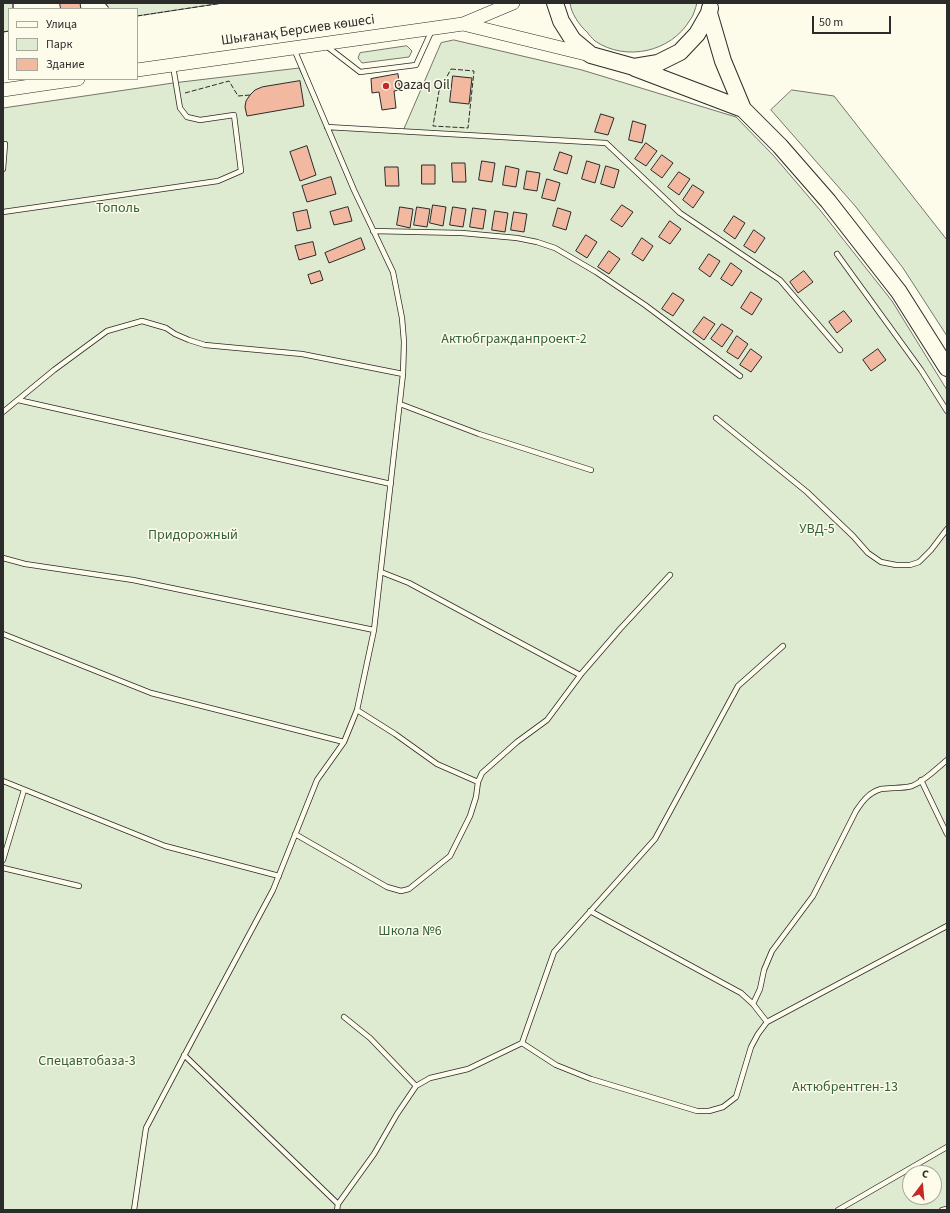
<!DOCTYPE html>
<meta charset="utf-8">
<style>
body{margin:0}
#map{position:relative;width:950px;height:1213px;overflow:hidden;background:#fdfbea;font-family:"Source Sans 3",sans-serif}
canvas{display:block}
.frame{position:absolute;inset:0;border:4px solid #2b2b2b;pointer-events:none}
.legend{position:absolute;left:8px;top:8px;width:130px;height:72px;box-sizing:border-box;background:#fdfbea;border:1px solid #a9a89e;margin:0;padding:5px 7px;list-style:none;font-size:12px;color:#2b2b2b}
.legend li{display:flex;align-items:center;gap:8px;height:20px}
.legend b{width:20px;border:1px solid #a9a89e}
.north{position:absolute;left:902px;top:1165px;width:40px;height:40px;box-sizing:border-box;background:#fdfbea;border:1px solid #a9a89e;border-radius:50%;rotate:16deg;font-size:11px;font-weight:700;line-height:16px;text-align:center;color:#2b2b2b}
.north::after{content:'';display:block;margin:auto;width:14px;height:18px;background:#c62828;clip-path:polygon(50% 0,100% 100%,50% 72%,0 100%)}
.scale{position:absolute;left:812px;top:16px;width:79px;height:18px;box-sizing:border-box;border:2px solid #2b2b2b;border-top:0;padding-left:5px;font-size:12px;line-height:14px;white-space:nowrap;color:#2b2b2b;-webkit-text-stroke:3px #fdfbea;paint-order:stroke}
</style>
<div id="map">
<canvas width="950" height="1213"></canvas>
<div class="frame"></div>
<ul class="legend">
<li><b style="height:5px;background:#fdfbea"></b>Улица</li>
<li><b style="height:11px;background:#deebd1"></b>Парк</li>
<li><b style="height:11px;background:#f2b8a0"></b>Здание</li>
</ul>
<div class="north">С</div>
<div class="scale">50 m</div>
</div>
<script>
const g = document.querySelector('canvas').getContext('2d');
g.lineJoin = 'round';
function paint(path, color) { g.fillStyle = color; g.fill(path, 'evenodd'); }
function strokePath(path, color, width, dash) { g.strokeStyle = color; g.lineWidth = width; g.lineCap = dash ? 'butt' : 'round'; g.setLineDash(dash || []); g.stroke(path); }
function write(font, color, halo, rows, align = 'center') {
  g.font = font + ' "Source Sans 3",sans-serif'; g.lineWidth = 3; g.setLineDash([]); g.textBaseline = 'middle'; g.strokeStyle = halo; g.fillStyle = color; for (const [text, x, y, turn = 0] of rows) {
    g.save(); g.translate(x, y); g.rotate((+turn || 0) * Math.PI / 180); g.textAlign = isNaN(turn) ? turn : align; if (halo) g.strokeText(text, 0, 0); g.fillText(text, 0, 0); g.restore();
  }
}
const green = new Path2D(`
 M3,3H13V9H9V31L3,32Z
 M105,3H223L137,16V9H110Z
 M570,3H697C695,9 694,15 690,20C671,52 626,62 595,41C592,38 589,35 587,32C579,25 571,13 570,3Z
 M454,40L582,70L736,117L773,155L820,210L892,301L947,390V1210H3V108L173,83L299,68L327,125L403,131L441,43ZM910,1173H934V1197H910Z
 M407,46L412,51L409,57L362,63L358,58L360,53Z
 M792,90L834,96L947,240V336L903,268L856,207L771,110Z`);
paint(green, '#deebd1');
strokePath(green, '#74746e', 1);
const building = new Path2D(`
 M60,3H80L81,9H61Z
 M398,74L400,90L394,91L396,108L382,110L379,92L372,93L371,79Z
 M453,76L472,78L469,104L450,102Z
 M300,81L304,106L247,116L245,107L246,101L250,95L255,90L262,87Z
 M601,114L614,118L608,135L595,132Z
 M633,121L646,125L642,143L629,140Z
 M646,143L657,151L646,166L635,159Z
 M307,146L316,175L300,181L290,152Z
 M560,152L572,156L567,174L554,170Z
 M662,155L673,163L662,178L651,170Z
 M482,161L495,163L492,182L479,180Z
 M587,161L600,165L595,183L582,179Z
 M452,163H465L466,182H453Z
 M422,165H435V184H422Z
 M506,166L519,169L516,187L503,185Z
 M606,166L619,170L614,188L601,184Z
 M385,167H398L399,186H386Z
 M527,171L540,173L537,191L524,189Z
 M679,172L690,179L679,195L668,187Z
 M331,177L336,194L307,202L302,186Z
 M547,179L560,183L555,201L542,198Z
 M693,185L704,192L693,208L683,200Z
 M433,205L446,207L443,226L430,223Z
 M622,205L633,212L622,227L611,220Z
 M348,207L352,221L334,225L330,212Z
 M400,207L413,209L410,228L397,225Z
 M417,207L430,209L427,227L414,225Z
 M453,207L466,209L463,227L450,225Z
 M473,208L486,210L483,229L470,227Z
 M558,208L571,212L566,230L553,226Z
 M307,210L311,228L297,231L293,213Z
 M495,211L508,213L505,232L492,230Z
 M514,212L527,214L524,232L511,230Z
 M734,216L745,223L735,239L724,231Z
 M670,221L681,229L670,244L659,237Z
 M754,230L765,238L755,253L744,246Z
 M586,235L597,242L587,258L576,251Z
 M361,238L365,249L329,263L325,253Z
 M642,238L653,246L643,261L632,254Z
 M313,242L316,255L299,260L295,246Z
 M609,251L620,259L609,274L598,267Z
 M709,254L720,261L710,277L699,269Z
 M731,263L742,271L732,286L721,279Z
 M320,271L323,280L311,284L308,275Z
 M804,271L813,282L798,293L790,282Z
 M751,292L762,299L752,315L741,308Z
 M673,293L684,300L673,316L662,309Z
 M844,311L852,321L837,333L829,322Z
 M704,317L715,324L704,340L693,332Z
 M722,324L733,331L722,347L711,339Z
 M737,336L748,344L738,359L727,352Z
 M751,349L762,357L751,372L740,365Z
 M878,349L886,360L871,371L863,360Z`);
paint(building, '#f2b8a0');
strokePath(building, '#2b2b2b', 1);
const service = new Path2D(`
 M325,45L360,72L416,65L432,30
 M327,127L606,143L680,213L780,280L840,350
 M3,169L5,144
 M3,212L218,181L241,171L234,115L200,120L187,117L180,108L173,66
 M373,231L462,233L517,238L537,242L555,248L596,272L645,305L740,376
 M837,254L921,370L947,411
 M18,400L391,484
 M400,404L479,434L591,470
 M3,412L54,370L107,331L142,321L166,328L175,334L189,340L205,345L302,354L403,374
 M716,418L807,492L853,536L868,553L881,562L896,565H910L919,562L931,550L947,529
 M3,558L25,564L133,580L374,630
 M381,572L409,583L580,675
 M3,634L151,693L344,742
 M357,710L395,734L437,764L478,782
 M921,780L947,834
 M3,781L165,846L279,876
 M295,834L387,887L401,891L409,889L450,856L470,816L476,797L478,782L482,773L517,742L547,720L582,673L620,629L670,575
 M3,860L24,790
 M3,868L79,886
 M590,911L741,993L753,1004L767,1022
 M753,1004L760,989L764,970L772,951L813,896L856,811C862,802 869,792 881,789C891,787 901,789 912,786C925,781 936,769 947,760
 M344,1017L370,1038L416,1086
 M522,1043L556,1065L591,1079L697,1111H709L723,1107L736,1097L751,1047L758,1034L767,1022L947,926
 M184,1055L338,1204L374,1154L397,1114L416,1086L430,1078L468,1069L522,1043L554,952L655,839L738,686L783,646
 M134,1210L146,1128L193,1039L273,890L317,780L344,742L357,710L374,630L403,374L404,342L402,318L393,272L354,190L294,49
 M337,1210L338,1204
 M838,1210L947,1147
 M942,1210L947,1209`);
const secondary = new Path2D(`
 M463,24L590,55
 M137,70L463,24L513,3
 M3,90L78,79`);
const trunk = new Path2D(`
 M555,3L561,21L573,40L591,55L634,67L658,63L680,52L697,34L709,13L710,8
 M709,13L723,61L743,109L780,146L828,201L899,292L947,368
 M635,68L743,109`);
strokePath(service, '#2b2b2b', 6);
strokePath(secondary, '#2b2b2b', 14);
strokePath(trunk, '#2b2b2b', 18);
strokePath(service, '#fdfbea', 4.5);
strokePath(secondary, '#fdfbea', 13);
strokePath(trunk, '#fdfbea', 16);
strokePath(new Path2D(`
 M13,3V9
 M105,3L110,9
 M137,16L223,3
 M3,32L9,31
 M451,69L474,71L468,128L433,126L439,91Z
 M185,93L229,81L238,96L250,95`), '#2b2b2b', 1, [5, 2]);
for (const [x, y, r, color] of [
 [386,86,4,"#c62828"]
]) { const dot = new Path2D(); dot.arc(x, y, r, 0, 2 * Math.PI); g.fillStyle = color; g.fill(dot); strokePath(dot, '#fdfbea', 1.5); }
write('14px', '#2b2b2b', '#fdfbea', [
 ["Шығанақ Берсиев көшесі",298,31,-8]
]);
write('14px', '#2b2b2b', '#fdfbea', [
 ["Qazaq Oil",394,86]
], 'left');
write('14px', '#34623c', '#fdfbea', [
 ["Тополь",118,209],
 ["Актюбгражданпроект-2",514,340],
 ["УВД-5",817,530],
 ["Придорожный",193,536],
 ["Школа №6",410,932],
 ["Спецавтобаза-3",87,1062],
 ["Актюбрентген-13",845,1088]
]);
</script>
